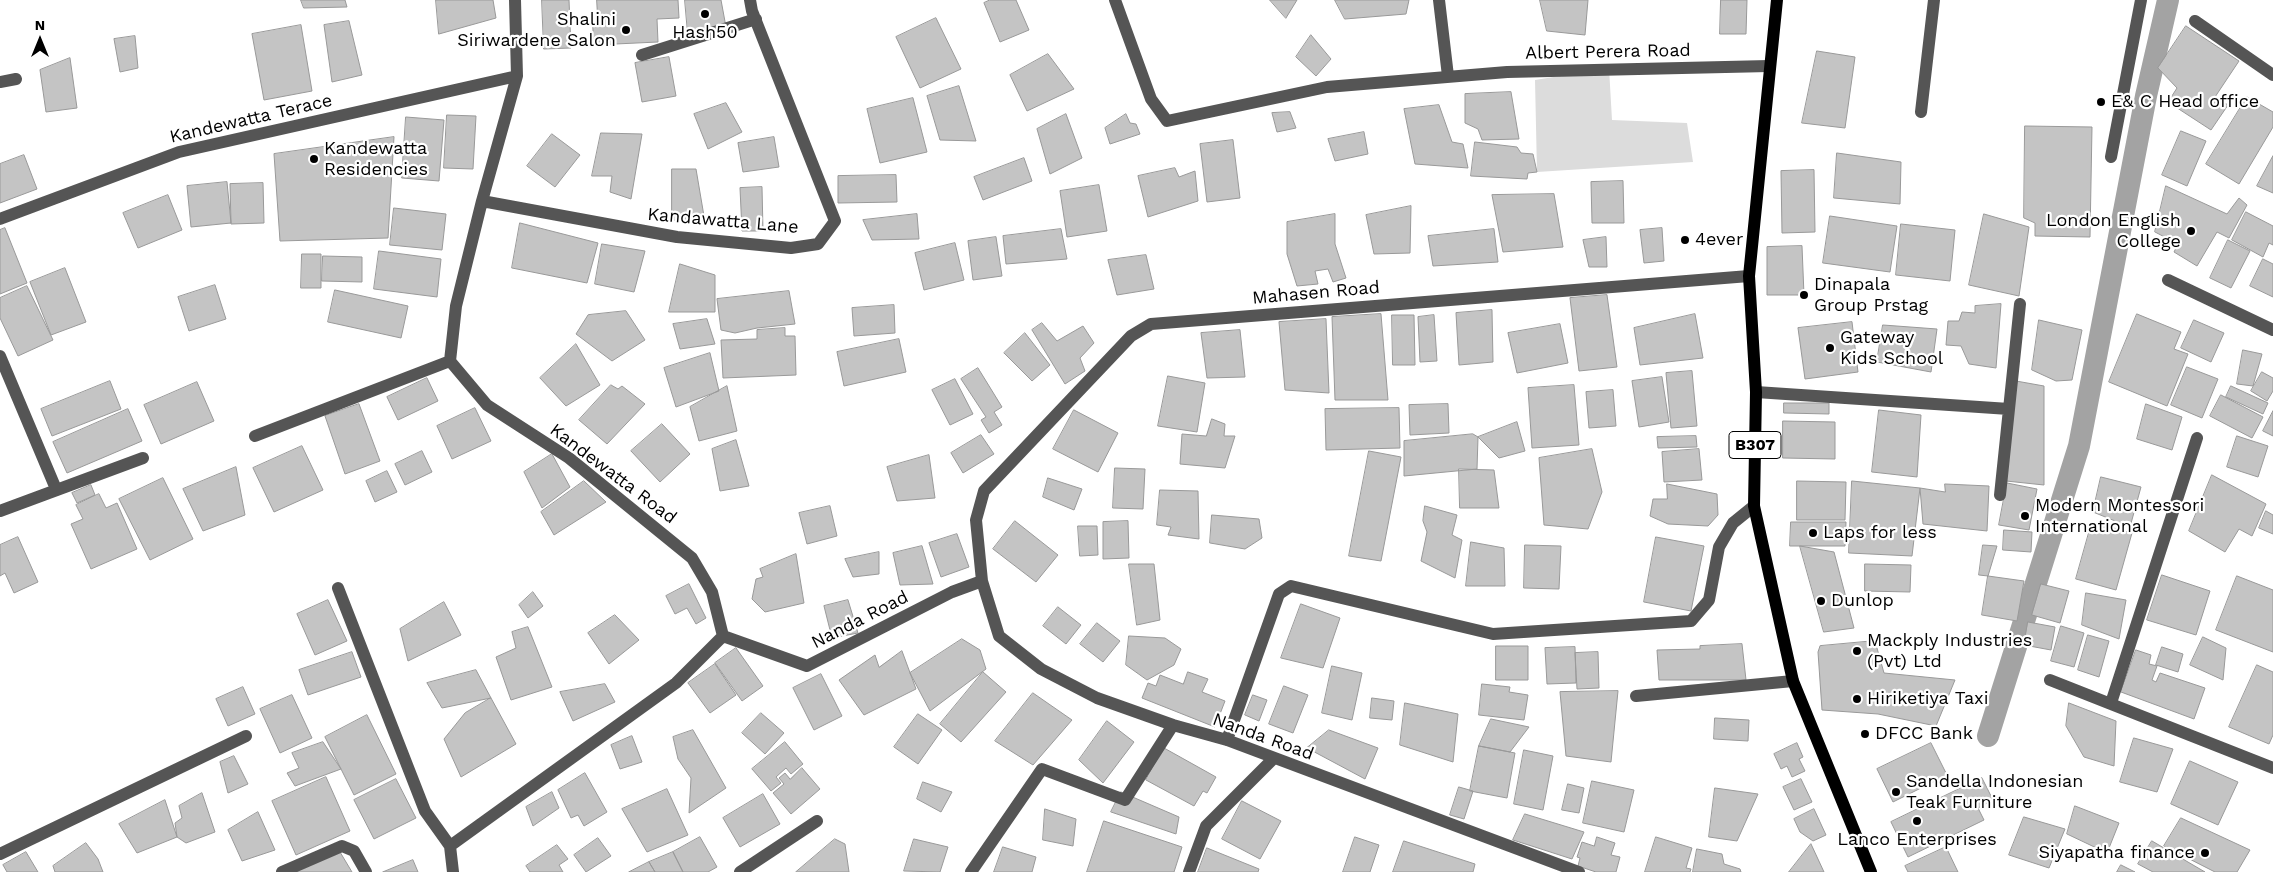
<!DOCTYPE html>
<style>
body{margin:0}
#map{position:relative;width:2273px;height:872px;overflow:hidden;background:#fff;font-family:"Work Sans",sans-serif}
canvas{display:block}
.north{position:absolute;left:15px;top:15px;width:50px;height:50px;-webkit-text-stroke:4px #fff;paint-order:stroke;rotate:0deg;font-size:14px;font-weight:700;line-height:20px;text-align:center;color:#000}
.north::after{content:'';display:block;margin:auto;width:18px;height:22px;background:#000;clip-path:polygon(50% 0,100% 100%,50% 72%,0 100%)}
</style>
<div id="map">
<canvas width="2273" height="872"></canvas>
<div class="north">N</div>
</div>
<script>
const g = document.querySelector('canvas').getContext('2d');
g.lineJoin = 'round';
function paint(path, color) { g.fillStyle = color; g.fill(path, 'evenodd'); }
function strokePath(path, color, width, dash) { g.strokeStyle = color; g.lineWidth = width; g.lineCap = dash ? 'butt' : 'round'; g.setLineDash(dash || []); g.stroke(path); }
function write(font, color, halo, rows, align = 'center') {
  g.font = font + ' "Work Sans",sans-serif'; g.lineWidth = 4.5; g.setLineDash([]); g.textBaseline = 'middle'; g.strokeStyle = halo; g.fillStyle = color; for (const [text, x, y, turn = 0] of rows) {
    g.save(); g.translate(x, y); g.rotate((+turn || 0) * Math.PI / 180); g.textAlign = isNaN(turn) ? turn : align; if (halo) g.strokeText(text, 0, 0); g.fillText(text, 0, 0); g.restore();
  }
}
paint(new Path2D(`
 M1609,68L1612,120L1687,123L1693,162L1537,172L1535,80Z`), '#dcdcdc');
strokePath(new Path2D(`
 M1988,736L2079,446L2146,96L2168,0`), '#a3a3a3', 22);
const building = new Path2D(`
 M301,0H345L347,7L304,8Z
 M436,0H493L496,18L439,34Z
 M542,0H569L571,48L544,49Z
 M597,0H678L679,18L657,19L658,42L594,45L592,16L597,11Z
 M685,0H721L726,27L688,34Z
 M990,0H1016L1029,30L1000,42L984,3Z
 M1270,0H1297L1286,18Z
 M1335,0H1409L1406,14L1345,19Z
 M1540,0H1588L1585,35L1547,31Z
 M1721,0H1747L1746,34H1720Z
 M936,18L961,69L920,88L896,37Z
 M349,21L362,75L332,82L324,25Z
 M301,25L312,91L264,100L252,34Z
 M2186,26L2239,61L2215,97L2228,105L2211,130L2168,102L2177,88L2158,68Z
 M1311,35L1331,59L1316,76L1296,57Z
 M135,36L138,68L120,72L114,39Z
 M1817,51L1855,57L1845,128L1802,123Z
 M1048,54L1074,89L1027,111L1010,75Z
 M669,57L676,96L642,102L635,63Z
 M70,58L77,108L46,112L40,70Z
 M959,86L976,141L940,140L927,96Z
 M1511,92L1519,139L1482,140L1478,129L1465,123V94Z
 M2247,97L2273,112V127L2239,184L2206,164Z
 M913,98L927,152L880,163L867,109Z
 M726,103L742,132L708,149L694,114Z
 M1439,105L1452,142L1463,144L1468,168L1415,164L1404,109Z
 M1290,112L1296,128L1277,132L1272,113Z
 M1066,114L1082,158L1050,174L1037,129Z
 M1126,114L1130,123L1136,124L1140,134L1110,144L1105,128Z
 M447,115L476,116L473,169L444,168Z
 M406,117L444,120L439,181L402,178Z
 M2025,126L2092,127L2090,237L2035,236V223L2024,218Z
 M2181,131L2206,141L2187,186L2162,175Z
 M1364,132L1368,154L1335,161L1328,139Z
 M601,133L642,134L631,199L610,192L612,176H592Z
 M552,134L580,155L555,187L527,166Z
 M394,137L388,238L280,241L274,154Z
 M774,137L779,167L743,172L738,143Z
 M1233,140L1240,198L1207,202L1200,144Z
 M1475,142L1517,147L1521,153L1533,154L1537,172L1528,173L1527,179L1471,176Z
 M1837,153L1901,162L1900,204L1834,198Z
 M24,155L37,189L0,203V164Z
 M2273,156V193L2257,186Z
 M1024,158L1032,181L983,200L974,177Z
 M1175,168L1179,177L1195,171L1198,201L1148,217L1138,176Z
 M672,169H696L705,222L672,220Z
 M1814,170L1815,232L1782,233L1781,171Z
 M896,175L897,202L838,203V176Z
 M1623,181L1624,223H1592L1591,182Z
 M227,182L231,223L191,227L187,186Z
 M263,183L264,223L231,224L230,184Z
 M1099,185L1107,231L1067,237L1060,191Z
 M2166,186L2227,214L2239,198L2247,205L2229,238L2217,232L2197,266L2174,252L2178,244L2155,232Z
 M762,187L763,231H742L740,188Z
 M1554,194L1563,247L1503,252L1492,195Z
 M168,195L182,230L138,248L123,213Z
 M1411,206L1410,253L1374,254L1366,215Z
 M394,208L446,214L442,250L390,245Z
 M2246,212L2273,226V245L2269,243L2263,257L2232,240Z
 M917,214L919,239L872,240L863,220Z
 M1335,214V244L1346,278L1333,282L1328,269L1315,271L1318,284L1297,286L1287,254V222Z
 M1984,214L2029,227L2019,296L1969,285Z
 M1830,216L1897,226L1890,272L1823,263Z
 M520,223L598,243L587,283L512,268Z
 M1901,224L1955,230L1950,281L1896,275Z
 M5,228L27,283L0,294V230Z
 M1662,228L1664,261L1644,263L1640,230Z
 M1061,229L1067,259L1006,264L1003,236Z
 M1494,229L1498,262L1433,266L1428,236Z
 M996,237L1002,276L973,280L968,241Z
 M1606,237L1607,267H1589L1583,240Z
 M2228,240L2250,251L2231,288L2210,278Z
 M955,243L964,280L924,290L915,253Z
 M602,244L645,251L634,292L595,284Z
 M1802,246L1804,295H1767V247Z
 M379,251L441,259L437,297L374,289Z
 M302,254H321V288H301Z
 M1146,255L1154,289L1117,295L1108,260Z
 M323,256L362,257V282L322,281Z
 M2263,259L2273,264V297L2250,286Z
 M680,264L715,275V312H669Z
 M65,268L86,322L51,335L30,282Z
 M215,285L226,319L189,331L178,297Z
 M27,286L53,340L18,356L0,318V298Z
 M335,290L408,306L401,338L328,322Z
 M789,291L795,324L757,328L735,333L721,330L717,299Z
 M1607,295L1617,367L1579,371L1570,298Z
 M2001,304L1996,368L1969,364L1961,346L1946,345L1948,321H1959L1962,312L1975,313V306Z
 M894,305L895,333L854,336L852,308Z
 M1492,310L1493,362L1459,365L1456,313Z
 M626,311L645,340L612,361L576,334L588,315Z
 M1381,314L1388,400H1335L1332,317Z
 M1695,314L1703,358L1640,365L1634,328Z
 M2137,314L2181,332L2174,349L2188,354L2167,406L2109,382Z
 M1392,315H1414L1415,365H1393Z
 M1434,315L1437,361L1420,362L1418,317Z
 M707,319L715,344L680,349L673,324Z
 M1326,319L1329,393L1285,390L1279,322Z
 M2039,320L2082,330L2072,380L2056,381L2032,370Z
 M2194,320L2224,333L2211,362L2181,348Z
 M1852,322L1858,372L1805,379L1798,328Z
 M1042,323L1057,341L1083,326L1094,343L1080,358L1085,371L1065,384L1032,330Z
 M1560,324L1568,363L1517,373L1508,333Z
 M1883,325L1937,329L1931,372L1877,362Z
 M785,328V336H795L796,375L723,378L721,340L757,339V330Z
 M1240,330L1245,377L1207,378L1201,333Z
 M1025,333L1050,365L1032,381L1004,353Z
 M899,339L906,372L844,386L837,352Z
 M576,344L600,385L566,406L540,378Z
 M2243,350L2262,354L2253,386L2237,384Z
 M710,353L719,391L676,407L664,368Z
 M2187,367L2218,379L2202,418L2171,405Z
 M978,368L1002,407L994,412L1002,425L989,433L981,420L986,417L961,379Z
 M1692,371L1697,426L1671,428L1666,373Z
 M2262,372L2273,378V391L2267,401L2251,391Z
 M1168,376L1205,383L1197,432L1158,426Z
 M1662,377L1669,422L1639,427L1632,381Z
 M427,378L438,401L398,420L387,397Z
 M955,379L973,414L950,425L932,390Z
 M110,381L121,409L52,436L41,409Z
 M2016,381L2044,386V485L2006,481Z
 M197,382L214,421L161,444L144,405Z
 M611,385L618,389L622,386L645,404L607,444L579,420Z
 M1574,385L1579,445L1532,448L1528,388Z
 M727,386L737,431L699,441L690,407Z
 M2231,386L2268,403L2263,414L2226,397Z
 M1613,390L1616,426L1589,428L1586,392Z
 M2221,395L2263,417L2252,438L2210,416Z
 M1784,403H1829V414L1784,413Z
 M359,404L380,461L345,474L325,416Z
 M1448,404L1449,433L1410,435L1409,405Z
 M2146,404L2182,417L2172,450L2137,439Z
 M475,408L491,441L452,459L437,426Z
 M1399,408L1400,448L1326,450L1325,409Z
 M128,409L142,441L67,473L53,442Z
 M1074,410L1118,433L1098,472L1053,449Z
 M1879,410L1921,415L1917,477L1872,472Z
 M2273,411V436L2263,431Z
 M1212,419L1225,424L1224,436H1235L1225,468L1180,464L1182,434L1206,436Z
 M1783,421L1835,422V459L1783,458Z
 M1517,422L1525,451L1499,458L1478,437Z
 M662,424L690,454L660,482L631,451Z
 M1473,434L1478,437L1477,469L1404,476V441Z
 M981,435L994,454L963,473L951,453Z
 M1696,436L1697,447L1658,448L1657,437Z
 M2237,436L2268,446L2258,477L2227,467Z
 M736,440L749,486L720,491L712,449Z
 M302,446L323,490L274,512L253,468Z
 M1592,449L1602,492L1588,529L1544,525L1539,458Z
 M1699,449L1702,480L1664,482L1662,452Z
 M422,451L432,472L405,485L395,464Z
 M1369,451L1401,457L1381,561L1349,556Z
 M552,454L570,487L542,508L524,472Z
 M929,455L935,498L897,501L887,467Z
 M236,467L245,515L203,531L183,489Z
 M1115,468L1145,469L1143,509L1113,508Z
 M1459,469L1494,470L1499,508H1460Z
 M387,471L397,492L375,502L366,481Z
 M2212,475L2266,504L2252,536L2239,529L2225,552L2189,531Z
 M2101,477L2141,487L2130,527L2093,512Z
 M163,478L193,539L150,560L119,499Z
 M1048,478L1082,489L1074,510L1043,497Z
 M584,481L606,502L554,535L541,512Z
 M1797,481L1846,482L1845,520H1797Z
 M1852,481L1920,488L1912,556L1849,553Z
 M2007,483L2037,489L2029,530L1999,525Z
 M1667,484L1717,494L1718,515L1708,526L1668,524L1650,516L1653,499H1667Z
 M1945,484L1989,486L1987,531L1923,524L1920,488L1945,492Z
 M91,485L95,495L77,503L72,493Z
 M1160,490L1198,491L1199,539L1168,535L1171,527L1157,525Z
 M99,494L106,508L117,503L137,549L91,569L71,524L83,519L76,505Z
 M830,506L837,536L807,544L799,513Z
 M1425,506L1457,515L1452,535L1462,540L1455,578L1421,561L1427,532L1423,521Z
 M2266,511L2273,515V534L2259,528Z
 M1212,515L1259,519L1262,538L1245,549L1210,543Z
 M1015,521L1058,555L1036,582L993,549Z
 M1128,521L1129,558L1103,559V522Z
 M1791,522H1846L1845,546H1790Z
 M2092,522L2132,533L2116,590L2076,579Z
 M1078,526H1097L1098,555L1080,556Z
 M2004,530L2032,532L2031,552L2003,550Z
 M957,534L969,567L941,577L929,543Z
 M18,537L38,582L14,593L5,573L0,576V545Z
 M1656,537L1704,546L1691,611L1644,602Z
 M1471,542L1504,548L1505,586H1466Z
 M1525,545L1561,546L1559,589L1524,588Z
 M1983,545L1997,546L1988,576L1979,575Z
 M922,546L933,584L900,585L893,553Z
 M1800,546L1834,552L1854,628L1824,632Z
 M879,552V574L853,577L845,559Z
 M796,554L804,603L765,612L752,599L756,579L763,577L760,569Z
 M1129,564H1154L1160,620L1137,625Z
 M1865,564L1911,565L1910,592L1865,591Z
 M2162,575L2210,591L2196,635L2147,620Z
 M1988,576L2024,581L2017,621L1982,615Z
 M2237,576L2273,590V652L2216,630Z
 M689,584L706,618L696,624L687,608L675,614L666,596Z
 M2041,584L2069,591L2060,623L2032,615Z
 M533,592L543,606L528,618L519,605Z
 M2086,593L2126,600L2119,639L2082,625Z
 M328,600L347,641L315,655L297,614Z
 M848,600L858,633L832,638L824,606Z
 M444,602L461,635L408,661L400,629Z
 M1301,604L1340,618L1323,668L1281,658Z
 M1058,607L1081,625L1066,644L1043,626Z
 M615,615L639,640L609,664L588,633Z
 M2028,622L2055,627L2051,650L2024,645Z
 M1097,623L1120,641L1103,662L1080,644Z
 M2061,626L2084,633L2074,667L2051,661Z
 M528,627L552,687L511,700L496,657L516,648L512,632Z
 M2088,635L2109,641L2099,677L2078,670Z
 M1129,636L1165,638L1181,649L1174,665L1147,680L1126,665Z
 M2203,637L2226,648L2223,680L2190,665Z
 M962,639L980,650L986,669L930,711L910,673Z
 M1875,641L1884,673L1955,680L1936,726L1878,714L1822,710L1818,652L1820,646Z
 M1742,644L1746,680H1659L1657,650L1700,649V646Z
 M1496,646H1528V680H1496Z
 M1575,647L1576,683L1547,684L1545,648Z
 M2162,647L2183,654L2178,672L2156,665Z
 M736,648L763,686L742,701L715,663Z
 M2136,650L2151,655L2149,664L2157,666L2152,680L2156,682L2160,673L2205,688L2194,719L2121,692Z
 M902,651L916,689L864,715L839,680L875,655L879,667Z
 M352,652L361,677L308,695L299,670Z
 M1598,652L1599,688L1577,689L1575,653Z
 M715,664L736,695L710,713L688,683Z
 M2257,665L2273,672V735L2269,744L2229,727Z
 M1332,666L1362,673L1352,720L1322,713Z
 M476,670L491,698L442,708L427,683Z
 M983,672L1006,692L961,742L940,724Z
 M1188,672L1208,679L1202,692L1225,701L1215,727L1142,698L1148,683L1156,686L1160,675L1183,684Z
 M821,674L842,716L814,730L793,688Z
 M605,684L615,702L573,721L560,692Z
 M1482,684L1510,687L1509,692L1528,695L1524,720L1479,715Z
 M1284,686L1308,695L1293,733L1269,724Z
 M243,687L255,714L228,726L216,699Z
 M1618,691L1611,762L1566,756L1560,692Z
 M1033,693L1072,720L1033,765L995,741Z
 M292,695L312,738L280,753L260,709Z
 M1253,695L1267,700L1259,721L1245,715Z
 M491,698L516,744L461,777L444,739L465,713Z
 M1372,698L1394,701L1392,720L1370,718Z
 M1405,703L1458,714L1453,762L1400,745Z
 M2069,703L2116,721L2114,766L2084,757L2066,726Z
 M761,713L784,733L765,754L742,733Z
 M918,714L942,730L918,764L894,747Z
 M367,715L396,774L354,795L325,737Z
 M1715,718L1749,720L1748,741L1714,739Z
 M1491,719L1529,727L1510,752L1479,746Z
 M1107,721L1134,742L1103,783L1079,760Z
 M693,730L726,788L689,813L691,778L678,759L673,737Z
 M1329,730L1378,748L1365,779L1307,748Z
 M632,736L642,762L620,769L611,745Z
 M2134,738L2173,749L2157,792L2120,782Z
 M323,742L341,769L295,786L287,773L299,768L292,753Z
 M785,742L803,764L791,774L786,768L776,777L781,783L771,791L752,769Z
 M1797,743L1803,757L1799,759L1805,771L1792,777L1787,766L1781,769L1774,754Z
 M1931,743L1947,775L1893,802L1877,769Z
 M1479,746L1515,753L1507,798L1470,791Z
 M1164,748L1216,777L1207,793L1203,791L1194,806L1146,780Z
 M1524,750L1553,756L1543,810L1514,804Z
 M234,756L248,784L228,793L220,762Z
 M2190,761L2238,782L2218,825L2171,804Z
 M802,768L820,789L791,814L773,793L784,784L779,778L785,773L790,779Z
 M585,773L607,812L584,826L578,815L571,818L558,790Z
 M326,777L350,831L296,855L272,801Z
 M1982,778L1993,800L1978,808L1984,820L1908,857L1891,822Z
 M396,779L416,818L374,839L354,800Z
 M1801,779L1812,802L1794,810L1783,787Z
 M1592,781L1634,790L1624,832L1583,823Z
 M923,782L952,792L941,812L917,799Z
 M1568,784L1584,788L1579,813L1562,810Z
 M1459,787L1473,791L1464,819L1450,815Z
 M1715,788L1758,794L1737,841L1709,837Z
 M667,789L688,835L647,852L622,809Z
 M552,792L559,808L533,826L526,807Z
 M1121,792L1179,817L1176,834L1111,812Z
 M202,793L215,832L186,843L177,837L175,823L182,818L179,806Z
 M763,794L780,824L740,847L723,818Z
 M165,800L177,837L137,853L119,824Z
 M1242,801L1281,821L1260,859L1222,839Z
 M2075,806L2119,823L2107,853L2067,834Z
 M1045,809L1076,819L1073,846L1043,840Z
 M1814,809L1826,835L1813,841L1800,832L1794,819Z
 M258,812L275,850L242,861L228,830Z
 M1525,814L1584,832L1572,859L1513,840Z
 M2024,817L2065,829L2049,868L2009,855Z
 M2181,818L2250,850L2237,872H2215L2164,846Z
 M1104,821L1182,847L1174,872H1087Z
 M700,837L717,867L708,872H683L673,852Z
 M1355,837L1379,845L1370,872H1343Z
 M1597,837L1615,843L1611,855L1620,857L1616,872H1596L1578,866L1580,858L1577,857L1582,842L1594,846Z
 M1656,837L1692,848L1686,868L1691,869L1690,872H1645Z
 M598,838L611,856L586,872L574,855Z
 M835,839L845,844L849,872H796Z
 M914,839L948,847L940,872L904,871Z
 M1404,841L1475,864L1473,872H1393Z
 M2152,841L2205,872H2153L2138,864Z
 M86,843L98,859L103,872H55L53,866Z
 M1811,844L1824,872H1789Z
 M557,845L568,859L559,865L563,872H530L526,866Z
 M337,847L352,872H295Z
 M1003,847L1036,857L1032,872H994Z
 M1946,847L1958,872H1908L1905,866Z
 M1207,848L1259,869L1258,872H1198Z
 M1697,849L1722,854L1724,864L1740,869L1741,872H1693Z
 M26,852L38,872H7L3,865Z
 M673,852L683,872H655L649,862Z
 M413,860L418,872H383Z
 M649,862L655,872H629Z
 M2121,865L2135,872H2117Z`);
paint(building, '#c4c4c4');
strokePath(building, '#999', 1);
strokePath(new Path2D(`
 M1115,0L1151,99L1167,121L1327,87L1507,72L1769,66
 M1439,0L1448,76
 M2195,21L2273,75
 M642,55L756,19
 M0,82L16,79
 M1921,112L1934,0
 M2111,157L2141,0
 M482,201L677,237L791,248L818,244L835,221L752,11L750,0
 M0,219L179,152L517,76
 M2168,280L2273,330
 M0,356L56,489
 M1756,392L2009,409
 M255,436L450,361
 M2000,495L2020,304
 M0,511L143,458
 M338,588L425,811L450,846
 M723,636L807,666L952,592L982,581
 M2050,680L2273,768
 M1636,696L1793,681
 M2111,703L2197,438
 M1227,740L1279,594L1291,586L1493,634L1691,621L1709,600L1719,547L1733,523L1754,506
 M0,854L246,736
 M282,872L342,846L354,851L366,872
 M453,872L450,846L676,683L723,636L712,592L692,558L569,458L487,405L450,361L456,306L482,201L517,76L515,0
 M740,872L817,821
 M971,872L1042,769L1125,800L1173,725
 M1189,872L1206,826L1273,759
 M1579,872L1227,740L1173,725L1097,698L1041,669L999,636L982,581L976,520L984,491L1131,336L1151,324L1749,276`), '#555', 12);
strokePath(new Path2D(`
 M1777,0L1749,276L1756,392L1754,506L1793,681L1871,872`), '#000', 12);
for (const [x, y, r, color] of [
 [705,14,5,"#000"],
 [626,30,5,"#000"],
 [2101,102,5,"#000"],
 [314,159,5,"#000"],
 [2191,231,5,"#000"],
 [1685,240,5,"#000"],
 [1804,295,5,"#000"],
 [1830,348,5,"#000"],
 [2025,516,5,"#000"],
 [1813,533,5,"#000"],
 [1821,601,5,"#000"],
 [1857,651,5,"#000"],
 [1857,699,5,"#000"],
 [1865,734,5,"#000"],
 [1896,792,5,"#000"],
 [1917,821,5,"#000"],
 [2205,853,5,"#000"]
]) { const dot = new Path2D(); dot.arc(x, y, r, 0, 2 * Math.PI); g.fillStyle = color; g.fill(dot); strokePath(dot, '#fff', 2); }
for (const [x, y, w] of [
 [1755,445,52]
]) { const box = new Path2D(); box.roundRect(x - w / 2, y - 13.5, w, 27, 4); g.fillStyle = '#fff'; g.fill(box); strokePath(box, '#000', 1); }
write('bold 16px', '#000', null, [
 ["B307",1755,445]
]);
write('18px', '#000', '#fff', [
 ["Shalini",616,20,"right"],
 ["Siriwardene Salon",616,41,"right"],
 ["Hash50",705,33,"center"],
 ["E& C Head office",2111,102],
 ["Kandewatta",324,149],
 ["Residencies",324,170],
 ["London English",2181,221,"right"],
 ["College",2181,242,"right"],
 ["4ever",1695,240],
 ["Dinapala",1814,285],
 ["Group Prstag",1814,306],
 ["Gateway",1840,338],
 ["Kids School",1840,359],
 ["Modern Montessori",2035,506],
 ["International",2035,527],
 ["Laps for less",1823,533],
 ["Dunlop",1831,601],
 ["Mackply Industries",1867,641],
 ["(Pvt) Ltd",1867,662],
 ["Hiriketiya Taxi",1867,699],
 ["DFCC Bank",1875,734],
 ["Sandella Indonesian",1906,782],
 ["Teak Furniture",1906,803],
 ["Lanco Enterprises",1917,840,"center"],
 ["Siyapatha finance",2195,853,"right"]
], 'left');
write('18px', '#000', '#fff', [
 ["Albert Perera Road",1608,52,-1],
 ["Kandewatta Terace",251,119,-13],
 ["Kandawatta Lane",723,221,5],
 ["Mahasen Road",1316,293,-5],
 ["Kandewatta Road",613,474,37],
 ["Nanda Road",860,620,-27],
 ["Nanda Road",1263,737,20]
]);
</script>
